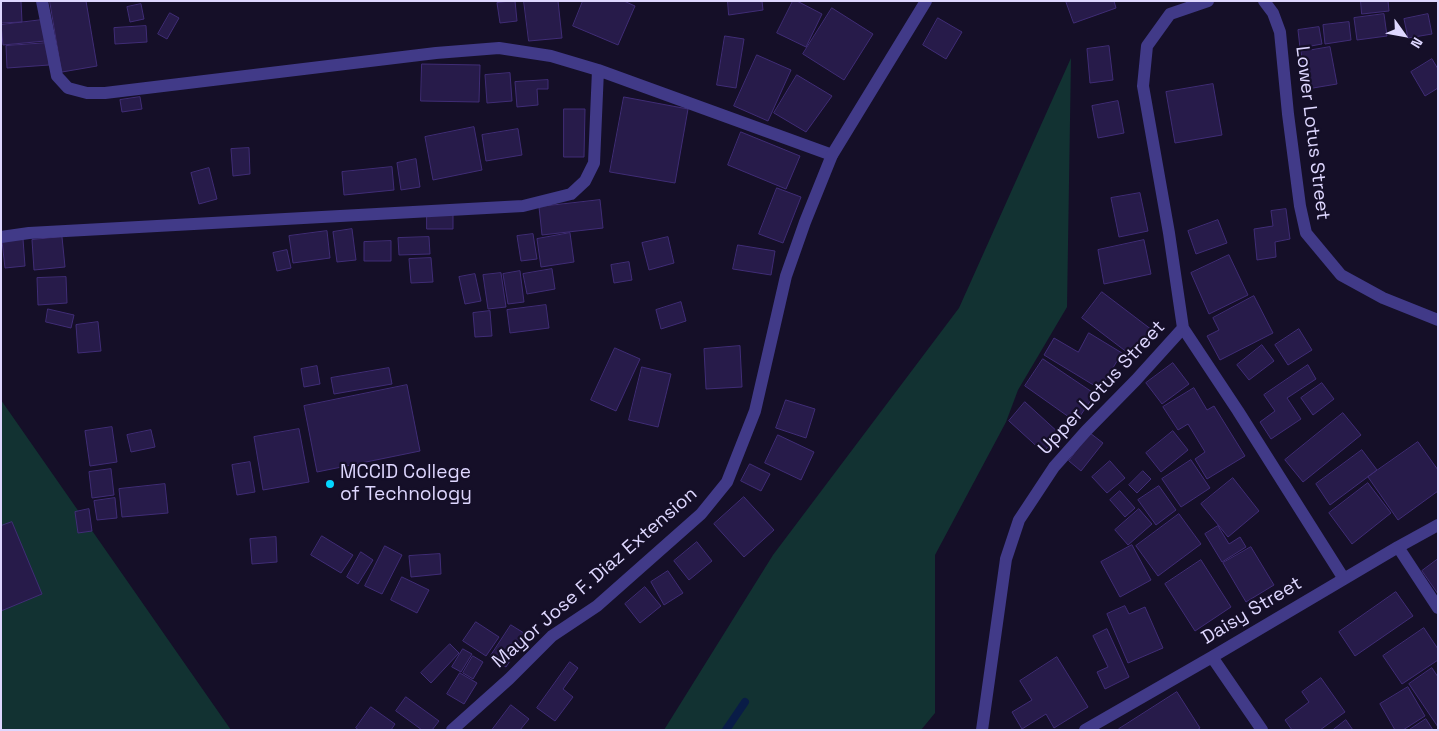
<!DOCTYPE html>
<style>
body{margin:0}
#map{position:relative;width:1439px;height:731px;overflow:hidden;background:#150f28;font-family:"Space Grotesk",sans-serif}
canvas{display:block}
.frame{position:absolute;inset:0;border:2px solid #ded7ff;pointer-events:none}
.north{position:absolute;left:1379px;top:10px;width:50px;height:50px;-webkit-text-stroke:4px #150f28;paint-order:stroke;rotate:122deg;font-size:14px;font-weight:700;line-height:20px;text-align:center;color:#ded7ff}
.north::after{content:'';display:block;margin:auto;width:18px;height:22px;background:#ded7ff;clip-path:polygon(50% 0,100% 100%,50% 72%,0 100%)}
</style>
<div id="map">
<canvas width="1439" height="731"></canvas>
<div class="frame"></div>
<div class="north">N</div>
</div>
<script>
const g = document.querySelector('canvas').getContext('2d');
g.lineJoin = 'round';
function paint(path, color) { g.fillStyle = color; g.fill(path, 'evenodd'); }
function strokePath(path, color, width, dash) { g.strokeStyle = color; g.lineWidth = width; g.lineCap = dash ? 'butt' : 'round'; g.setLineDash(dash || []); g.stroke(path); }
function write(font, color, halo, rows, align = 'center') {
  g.font = font + ' "Space Grotesk",sans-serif'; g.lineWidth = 4.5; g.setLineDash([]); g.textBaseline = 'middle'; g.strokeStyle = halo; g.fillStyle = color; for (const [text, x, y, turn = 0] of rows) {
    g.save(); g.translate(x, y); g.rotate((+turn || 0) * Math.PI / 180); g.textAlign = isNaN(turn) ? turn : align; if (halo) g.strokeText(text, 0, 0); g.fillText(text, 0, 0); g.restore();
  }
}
paint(new Path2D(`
 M1071,58L1067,307L1018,390L1006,422L935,555V713L921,730H664L773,555L959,308Z
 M1,400L231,730H1Z`), '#123232');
strokePath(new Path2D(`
 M726,730L745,702`), '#091c47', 8);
const building = new Path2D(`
 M1,1H21L22,22L1,23Z
 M50,1H86L97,66L62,72Z
 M515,1L517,21L500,23L497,3Z
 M524,1H558L562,38L529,41Z
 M583,1H624L635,6L618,45L573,26Z
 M728,1H762L763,10L729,15Z
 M793,1H797L822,14L806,47L777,33Z
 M1066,1H1114L1116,8L1074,23Z
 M1361,1H1388L1389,11L1362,14Z
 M141,4L144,19L130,22L127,7Z
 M832,8L873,34L844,80L803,54Z
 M170,13L179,18L167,39L158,34Z
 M1384,14L1387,36L1357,40L1354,18Z
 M1428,14L1432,34L1408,38L1404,19Z
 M938,18L962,32L946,59L923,45Z
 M42,20L45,41L3,45L1,25Z
 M1349,22L1351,40L1325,44L1323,25Z
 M146,26L147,42L115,44L114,28Z
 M1319,27L1322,44L1300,48L1298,30Z
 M725,36L744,39L736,88L717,85Z
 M48,43L49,65L7,68L6,46Z
 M1109,46L1113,80L1090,83L1087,49Z
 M1330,47L1337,84L1307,89L1301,52Z
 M757,55L791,70L768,121L734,106Z
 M1432,59L1438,69V88L1425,96L1411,72Z
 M422,64L480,65L479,102L421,101Z
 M510,73L512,101L487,103L485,75Z
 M797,75L832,96L806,132L774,113Z
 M548,80V89H537L538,105L517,107L515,82Z
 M1213,84L1222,135L1175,143L1166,92Z
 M140,97L142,109L122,112L120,100Z
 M624,97L688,109L675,183L610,172Z
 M1118,101L1124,133L1098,138L1092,106Z
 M564,109H585L584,157H564Z
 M474,127L482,170L433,180L425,137Z
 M518,129L522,155L486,161L482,135Z
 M741,132L800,156L786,189L728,165Z
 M249,148L250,174L233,176L231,149Z
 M416,159L420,187L401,190L397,163Z
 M392,167L394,190L344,195L342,172Z
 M209,168L217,199L199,204L191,173Z
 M777,188L801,197L783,243L759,234Z
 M1140,193L1148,231L1119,237L1111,198Z
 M600,200L603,228L542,235L539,207Z
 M1286,209L1290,239L1275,242L1276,257L1257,260L1254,229L1273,226L1271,211Z
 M427,213H453V229H427Z
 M1218,220L1227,243L1196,254L1188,231Z
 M352,229L356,260L337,262L333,232Z
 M327,231L330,258L293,263L289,236Z
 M570,233L574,262L541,267L537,239Z
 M533,234L537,259L521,261L517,236Z
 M62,237L65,267L34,270L32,240Z
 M429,237L430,254L399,255L398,238Z
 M668,237L674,263L649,270L642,243Z
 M23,239L25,266L5,268L2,241Z
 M1144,240L1151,274L1104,284L1098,250Z
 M391,241V261H364V242Z
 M738,245L775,251L771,275L733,269Z
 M287,250L291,268L277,271L273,253Z
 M1229,255L1248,295L1209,314L1191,273Z
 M431,258L433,282L411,283L409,259Z
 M629,262L632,280L614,283L611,265Z
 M552,269L555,289L527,294L523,274Z
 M520,271L524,302L508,304L503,274Z
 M501,273L506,307L488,309L483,275Z
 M475,274L481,301L465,304L459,277Z
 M66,277L67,303L38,305L37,278Z
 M1102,292L1152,330L1132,356L1082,318Z
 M1254,296L1273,333L1220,360L1207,336L1219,330L1213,318Z
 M681,302L686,321L661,329L656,310Z
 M546,305L549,328L510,333L507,310Z
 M48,309L74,315L71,328L46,322Z
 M490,311L492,336L475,337L473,313Z
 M98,322L101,351L78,353L76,325Z
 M1299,329L1312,350L1288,365L1275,345Z
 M1089,333L1122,353L1100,389L1044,355L1054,338L1078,352Z
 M1262,345L1274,361L1249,380L1237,365Z
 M740,346L742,387L706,389L704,349Z
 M615,348L640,359L616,411L591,400Z
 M1043,359L1095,394L1076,422L1025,386Z
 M1173,363L1189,384L1162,404L1146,383Z
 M1308,365L1316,379L1287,398L1301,419L1271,439L1260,422L1275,411L1264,395Z
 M317,366L320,384L304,387L301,369Z
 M642,367L671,374L658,427L629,420Z
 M389,368L392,384L334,394L331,378Z
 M1322,383L1334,399L1313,415L1301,398Z
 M407,385L420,451L317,472L304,406Z
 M1194,388L1207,410L1214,406L1245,456L1207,479L1195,459L1205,452L1188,424L1178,430L1163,407Z
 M786,400L815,409L806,438L776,428Z
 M1025,402L1060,434L1043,452L1009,421Z
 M1343,413L1361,435L1303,482L1285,460Z
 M112,427L117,462L90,466L85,431Z
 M299,429L309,482L263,490L254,437Z
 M151,430L155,447L131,452L127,435Z
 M1173,431L1188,450L1161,472L1146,453Z
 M1090,433L1103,443L1081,471L1069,461Z
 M778,435L814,452L801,480L765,463Z
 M1418,442L1438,470V491L1398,520L1368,477Z
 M1362,450L1377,470L1330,505L1316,484Z
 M1191,460L1210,488L1181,507L1162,479Z
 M1110,461L1125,478L1107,493L1092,477Z
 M250,462L255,492L237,495L232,465Z
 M750,464L770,474L761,491L741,481Z
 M111,469L114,495L92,498L89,472Z
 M1143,471L1151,479L1137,493L1129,485Z
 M1233,478L1259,511L1228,537L1201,504Z
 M1368,483L1391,513L1352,544L1329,513Z
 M165,484L168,513L122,517L119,489Z
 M1159,486L1176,510L1156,525L1138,500Z
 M1120,491L1135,508L1125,517L1110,500Z
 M744,497L774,530L744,557L714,524Z
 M115,498L117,518L97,520L94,501Z
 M89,509L92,531L78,533L75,512Z
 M1139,509L1152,524L1128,545L1115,530Z
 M1179,514L1201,544L1158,576L1136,546Z
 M12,522L42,594L1,611V526Z
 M1218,526L1229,544L1240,537L1246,547L1222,562L1205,534Z
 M322,536L353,555L341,573L311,555Z
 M276,537L277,562L252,564L250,539Z
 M697,542L712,561L689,580L674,561Z
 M1132,545L1151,580L1120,597L1101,562Z
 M385,546L402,555L382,594L365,586Z
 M1251,547L1274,585L1246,602L1223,563Z
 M361,552L373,560L358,584L347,577Z
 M440,554L441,574L411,577L409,556Z
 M1438,559V594L1422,571Z
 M1201,560L1231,607L1195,631L1165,584Z
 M668,571L683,593L664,605L651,582Z
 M402,577L429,590L417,613L391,600Z
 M645,587L661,606L640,623L625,604Z
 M1396,592L1413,616L1355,656L1339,632Z
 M1125,606L1129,614L1145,607L1163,648L1128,663L1107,614Z
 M476,622L499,637L486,656L463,641Z
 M511,625L527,635L506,667L490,657Z
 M1424,628L1438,649V660L1402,684L1383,656Z
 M1107,629L1129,677L1105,689L1097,672L1108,667L1093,636Z
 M450,644L459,653L431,683L421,673Z
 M463,649L472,654L461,672L452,667Z
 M473,656L483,662L473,679L463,673Z
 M1057,657L1088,707L1054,728L1046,714L1022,729L1012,712L1032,700L1020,681Z
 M570,662L578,668L563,689L573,697L555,721L537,708Z
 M1432,668L1438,677V727L1409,684Z
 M460,673L477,683L464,704L447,694Z
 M1321,678L1345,712L1320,730H1292L1285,720L1309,702L1302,692Z
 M1408,687L1425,716L1403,730H1395L1380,704Z
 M1177,692L1200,728L1197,730H1120L1119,729Z
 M406,697L439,721L432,730H422L396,711Z
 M511,705L529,719L520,730H492Z
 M371,707L395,724L391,730H359L356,728Z
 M1426,719L1433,730H1409Z
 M1346,720L1353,730H1333Z`);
paint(building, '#271b4a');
strokePath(building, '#402d76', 1);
strokePath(new Path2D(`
 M42,1L57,76L68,88L87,93H105L436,53L499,48L551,56L598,70L832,155
 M1208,1L1170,14L1147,46L1143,86L1169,233L1183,328L1238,411L1344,579
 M1264,1L1273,13L1280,32L1288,114L1300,206L1306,233L1341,275L1383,298L1438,320
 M1,237L29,233L523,206L571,194L585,181L594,163L598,70
 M1398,547L1438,608
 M1212,657L1262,730
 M982,730L1006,559L1019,520L1054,467L1086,431L1136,380L1183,328
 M1085,730L1212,657L1398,547L1438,525`), '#413a88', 12);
strokePath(new Path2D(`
 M452,730L509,679L552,636L597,606L701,514L727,482L755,411L786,276L805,222L832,155L926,1`), '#413a88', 12);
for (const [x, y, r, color] of [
 [330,484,5,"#03d7ff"]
]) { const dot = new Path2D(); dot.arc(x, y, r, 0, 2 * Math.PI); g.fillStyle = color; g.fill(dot); strokePath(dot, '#150f28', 2); }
write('19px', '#ded7ff', '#150f28', [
 ["Lower Lotus Street",1312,133,83],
 ["Upper Lotus Street",1102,388,-47],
 ["Mayor Jose F. Diaz Extension",595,578,-41],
 ["Daisy Street",1252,611,-31]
]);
write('19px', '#ded7ff', '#150f28', [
 ["MCCID College",340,473],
 ["of Technology",340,495]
], 'left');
</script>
